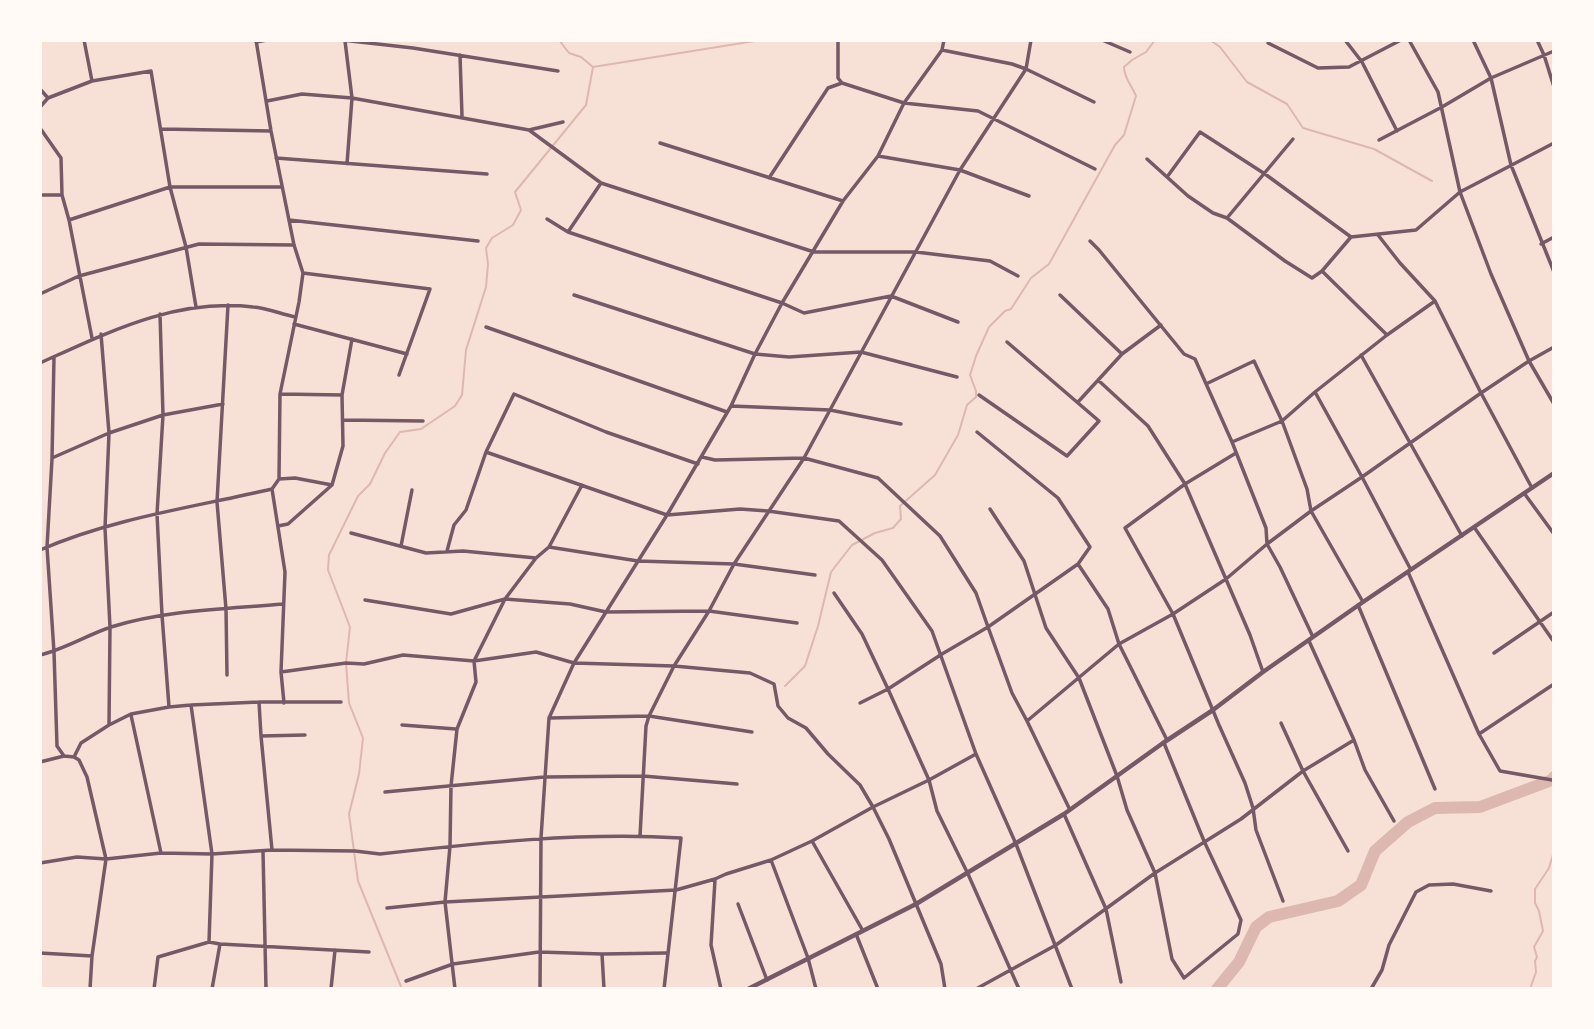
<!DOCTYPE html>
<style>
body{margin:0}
#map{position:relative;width:1594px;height:1029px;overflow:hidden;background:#f7e1d7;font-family:Ubuntu,sans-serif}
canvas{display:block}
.frame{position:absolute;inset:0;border:42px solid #fffaf5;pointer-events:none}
</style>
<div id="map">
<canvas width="1594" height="1029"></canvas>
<div class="frame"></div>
</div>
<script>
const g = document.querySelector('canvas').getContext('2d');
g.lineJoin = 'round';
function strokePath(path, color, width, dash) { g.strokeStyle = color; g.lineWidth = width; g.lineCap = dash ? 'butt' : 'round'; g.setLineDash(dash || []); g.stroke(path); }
strokePath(new Path2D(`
 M559,40L569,53L581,57L593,67L761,40
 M1210,40L1220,47L1247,82L1287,104L1303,128L1374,149L1432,181
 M785,686L805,666L818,626L831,572L852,545L875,533L893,528L901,519L900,506L935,475L958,435L967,405L976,397V391L970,375L976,356L989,327L1005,311L1011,309L1031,278L1049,264L1115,145L1124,135L1136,96C1132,86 1124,78 1124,67L1132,60L1146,52L1155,40
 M402,989L358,881L349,814L359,774L363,738L349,703L346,663L350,627L328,570L329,555L358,496L370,484L385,453L400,432L421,429L455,406L462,395L466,350L486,287L488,264L486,248L492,238L513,225L521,210L515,192L586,105L593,67
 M1530,989L1536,972L1535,961L1537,957L1534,947L1543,931L1539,911L1535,903V889L1549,868L1554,851`), '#dcb8b0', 2);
strokePath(new Path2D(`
 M1217,989L1239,962L1256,927L1269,917L1338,901L1361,885L1375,851L1408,822L1435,808L1480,807L1552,780L1554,777`), '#dcb8b0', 12);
strokePath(new Path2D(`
 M84,40L92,81
 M342,40L413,48L558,71
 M838,40V78L842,83L904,103L978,111L1095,169
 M1102,40L1130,52
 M1345,40L1362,62L1397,131
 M1409,40L1438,92L1460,192L1491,274L1529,361L1554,404
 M1473,40L1491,78L1511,165L1554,272
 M1537,40L1544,55L1554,87
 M345,41L352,98L347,164
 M256,42L267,40
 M1268,43L1318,68L1349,67L1401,40
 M942,50L1012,64L1026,69L1094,102
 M460,55L462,116
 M40,89L48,98
 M267,101L302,94L352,98L529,130L601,183L814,252H916L990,261L1018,276
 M40,107L48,98L92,81L151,71L170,187L186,247L196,307
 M40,128L61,158L62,195L69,220L92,338
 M161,129L271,131
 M529,130L563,122
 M1379,140L1442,107L1491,78L1554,51
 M660,143L843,201
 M878,156L960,170L1029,196
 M276,158L487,174
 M1147,159L1188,196L1213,213L1227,218L1285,261L1312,278L1322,271L1351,237L1416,230L1460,192L1554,143
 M1167,177L1200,132L1265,174L1351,237
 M769,178L828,88L842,83
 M40,195H62
 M1227,218L1293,139
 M547,219L568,232L782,303L804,313L891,296L958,322
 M69,220L170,187H282
 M289,220L478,241
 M568,232L601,183
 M1378,235L1400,263L1435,301L1481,393L1532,488
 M1090,241L1099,250L1184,354L1195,359L1232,442L1266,528L1267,544L1280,567L1313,637
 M1541,244L1554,237
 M1322,271L1387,335
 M303,273L430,289L399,375
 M40,294L79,276L199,244L294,245
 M574,295L755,354L789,357L861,352L957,377
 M1060,295L1122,354
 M160,314L163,415L157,514L162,615L169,707
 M294,324L407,354
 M486,327L727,412
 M101,334L109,433L105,528L110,627L109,725
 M1361,355L1462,536
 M54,357L52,459L47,547L54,652L57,746L64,756L74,757L79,760L87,777L106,859L92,956L90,989
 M40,363C109,332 175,298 253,307C267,308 281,314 295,317
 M1098,380L1148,426L1185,484L1250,635L1263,672
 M1208,383L1254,361L1282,421L1307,489L1311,511L1363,602
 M1315,392L1362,477L1411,570
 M280,394L342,395
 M979,395L1067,456L1099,421L1007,342
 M1078,402L1122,354L1161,325
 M731,406L830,410L901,424
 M343,420L423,421
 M977,432L1058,498L1090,547L1078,564L988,627L1012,693L1027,721L1070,810
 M1232,442L1282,421L1315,392L1387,335L1435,301
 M486,452L667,515L740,509L768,511L839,521L882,560L932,631L976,754L1016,844L1072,989
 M1236,453L1185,484L1125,528L1173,614L1219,725L1245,783L1253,808L1256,830L1283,901
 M702,457L715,460L804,458L878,478L940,536L976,593L988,627L942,654L888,689L860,703
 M52,458L109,433L163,415L223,404
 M279,479L295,478L332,485
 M272,489L285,572L281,672L284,703
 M1524,493L1554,534
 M990,509L1024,561L1046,628L1079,678L1117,776L1127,810L1155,873L1172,959L1184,978L1238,934L1241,920L1204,841L1164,743
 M278,526L288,524L332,485L343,446L342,395L352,339
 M1474,527L1554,642
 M351,533L426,553L463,551L536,558
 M401,546L412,490
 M549,547L638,561L734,564L815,575
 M40,550C113,518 195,507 272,489L279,479L280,394L299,302L303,273L294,245L271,131L256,40
 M447,551L454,525L466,510L486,452L514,394L606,432L698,464
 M1078,564L1108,609L1119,644L1167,740
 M1408,572L1479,734L1500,771L1552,780
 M834,593L862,634L888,689L929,780L937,811L968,874L1019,989
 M365,600L451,614L505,599L570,604L606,612L709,611L797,623
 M1358,605L1435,789
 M1309,641L1354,740L1365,770L1394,821
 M1494,653L1554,612
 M40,655C65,649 87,635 111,627C166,610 226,609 283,604
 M281,672L346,663L364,664L403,655L474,661L536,652L574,663L674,666L750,673L774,684L778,706L788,718L806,728L828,754L860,785L873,807L889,839L941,964L945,989
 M227,675L226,609L217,502L228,305
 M259,702L261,736L272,850
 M191,705L212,854L209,942
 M131,715L161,853
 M549,718L649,716L752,732
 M1027,721L1119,644L1173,614L1226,579L1267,544L1311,511L1362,477L1481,393L1529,361L1554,347
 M1281,723L1303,771L1348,851
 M402,725L456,729
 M1479,734L1554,684
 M261,736L305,735
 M74,757L81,743L109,725L131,714L169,707L191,705L259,702H341
 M40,762L64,756
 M385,792L544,777L643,776L737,784
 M1064,814L1106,909L1121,982
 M640,836L646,726L649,716L674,666L709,611L734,564L804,458L960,170L1026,69L1031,40
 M812,841L863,931
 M263,851L266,989
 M771,860L808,958L816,989
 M40,863L77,857L106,859L161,853L212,854L272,850L355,851L380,854C480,843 580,832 681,838L664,989
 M715,880L711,945L721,989
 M738,904L767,980
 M387,908L445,902L676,890L715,879L726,874L771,860L812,841L873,807L929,780L976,754
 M856,934L878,989
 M40,953L92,956
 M602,954L604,989
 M406,981L453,964L539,952L602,954L666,953
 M154,989L158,957L209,942L220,944L369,952
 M212,989L220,944
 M331,989L335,950
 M455,989L445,902L450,846L451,786L457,729L476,682L474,661L505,599L536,558L549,547L582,485
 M540,989L541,838L549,718L574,663L667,515L731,406L755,354L782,303L843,201L878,156L904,103L942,50L944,40
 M976,989L1056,945L1155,873L1241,819L1303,771L1354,740
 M1371,989L1382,970L1389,945L1416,892L1429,885L1453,884L1491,891`), '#755966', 3.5);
strokePath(new Path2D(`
 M748,989L916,904L1064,814L1163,743L1213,710L1263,672L1363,602L1554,473`), '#755966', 4.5);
</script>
